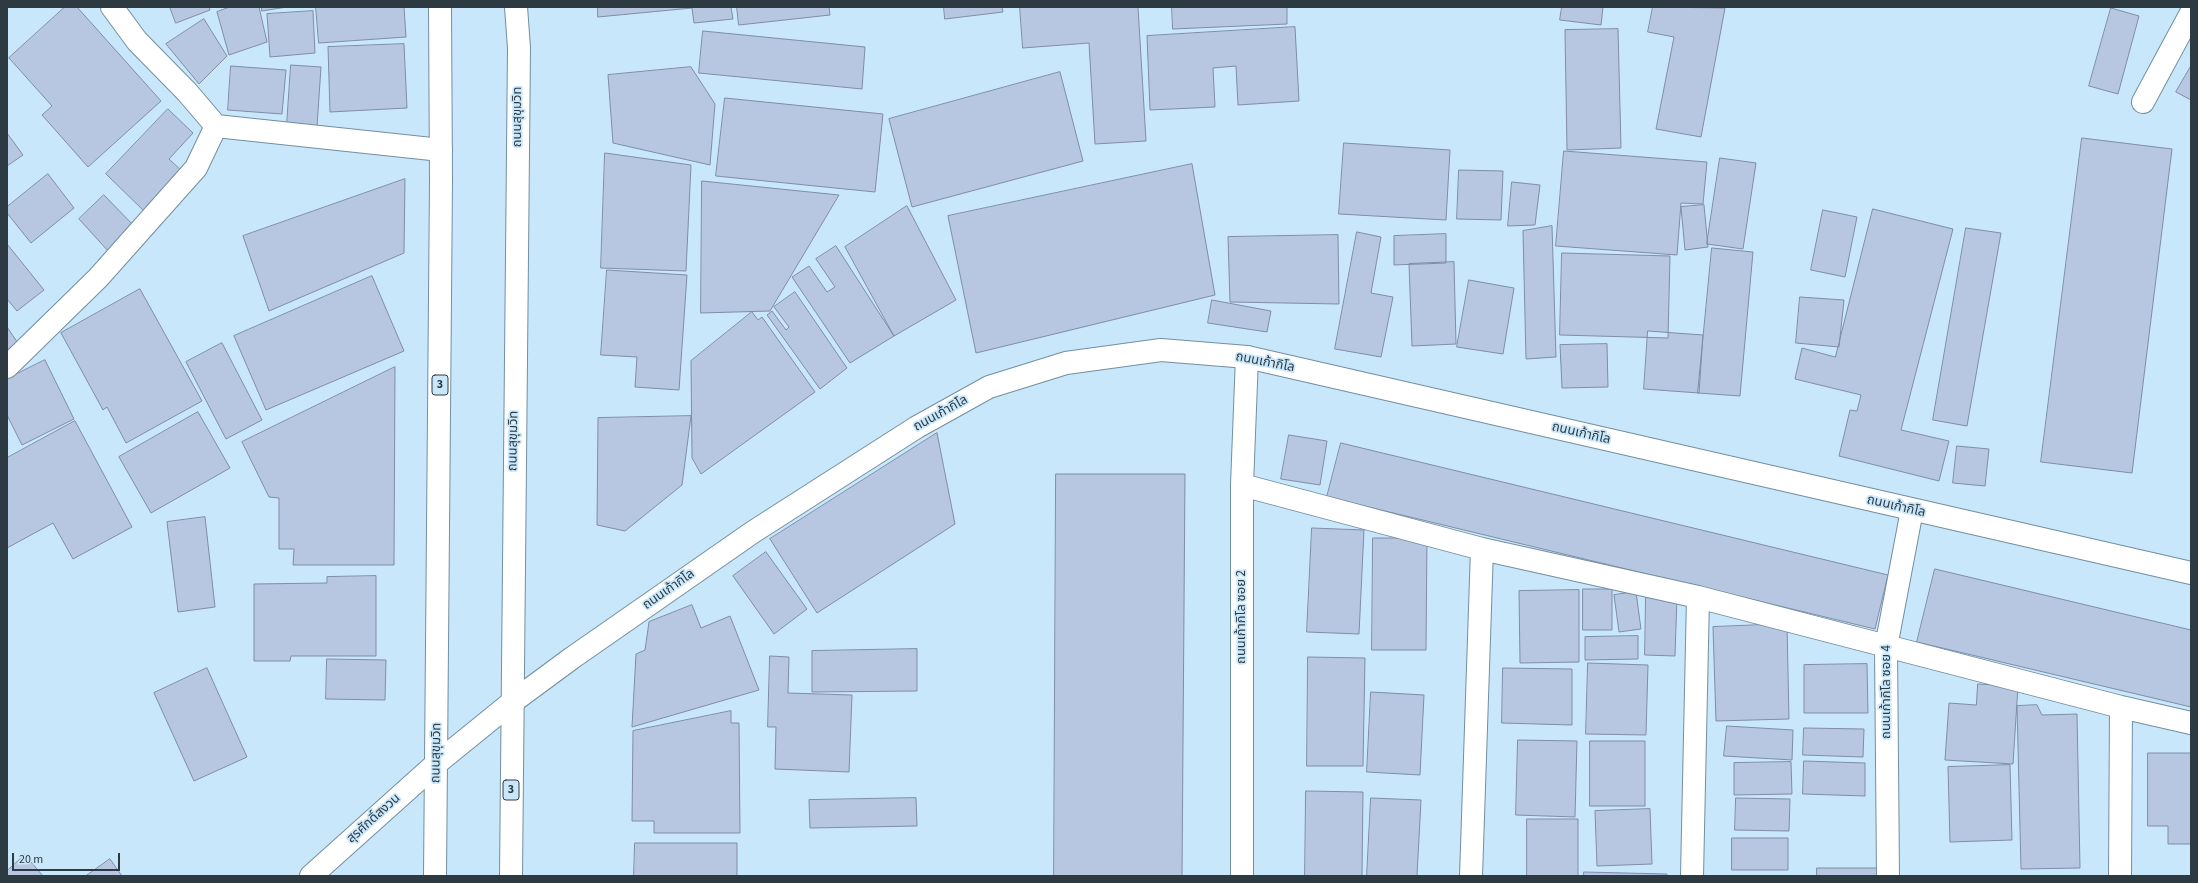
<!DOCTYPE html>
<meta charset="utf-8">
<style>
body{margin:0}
#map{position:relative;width:2198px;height:883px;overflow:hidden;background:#c9e7fa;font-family:"Source Sans 3",sans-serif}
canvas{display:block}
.frame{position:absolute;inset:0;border:8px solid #2e3a42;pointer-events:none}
.scale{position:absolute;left:12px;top:853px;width:108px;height:18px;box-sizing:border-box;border:2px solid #2e3a42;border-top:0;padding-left:5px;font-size:12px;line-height:14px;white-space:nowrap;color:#2e3a42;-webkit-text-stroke:3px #c9e7fa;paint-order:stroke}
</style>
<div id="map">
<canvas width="2198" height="883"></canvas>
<div class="frame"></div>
<div class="scale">20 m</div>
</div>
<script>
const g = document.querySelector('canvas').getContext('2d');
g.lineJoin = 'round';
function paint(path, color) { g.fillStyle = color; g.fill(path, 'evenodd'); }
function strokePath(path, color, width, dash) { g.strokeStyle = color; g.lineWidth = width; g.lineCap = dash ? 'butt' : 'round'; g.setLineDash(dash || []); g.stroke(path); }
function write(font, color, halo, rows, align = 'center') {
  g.font = font + ' "Source Sans 3","Noto Sans Thai",sans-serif'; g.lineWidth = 3.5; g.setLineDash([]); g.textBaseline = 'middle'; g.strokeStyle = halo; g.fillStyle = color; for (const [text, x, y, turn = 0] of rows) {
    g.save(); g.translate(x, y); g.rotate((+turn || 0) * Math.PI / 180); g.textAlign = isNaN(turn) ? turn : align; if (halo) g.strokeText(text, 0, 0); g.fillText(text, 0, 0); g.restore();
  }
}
const building = new Path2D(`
 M65,7H77L161,101L88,167L42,115L52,106L9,58Z
 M170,7H209L210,10L176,23Z
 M230,7H259L267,42L229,55L217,12Z
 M262,7H287L262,11Z
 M316,7H404L406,37L319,43Z
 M598,7H731L733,19L694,23L692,8L598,17Z
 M737,7H829L830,15L739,25Z
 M944,7H1002L1003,12L945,19Z
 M1020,7H1138L1146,141L1095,144L1089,43L1023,48Z
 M1172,7H1287V24L1173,29Z
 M1562,7H1603L1601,25L1560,20Z
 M1653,7L1725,8L1701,137L1656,129L1674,37L1648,32Z
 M2111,8L2139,16L2118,94L2089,86Z
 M313,11L315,53L270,57L267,14Z
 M204,19L227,56L199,84L166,44Z
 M1295,27L1299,101L1238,105L1236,66L1213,68L1215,107L1150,110L1147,36Z
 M1618,29L1621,148L1567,150L1565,30Z
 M703,31L865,47L862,89L699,73Z
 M404,44L407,108L330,112L328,47Z
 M291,65L321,67L317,127L287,125Z
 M231,66L286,70L282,114L228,110Z
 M2191,66V100L2176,92Z
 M691,67L715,104L710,165L613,143L608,75Z
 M1060,72L1083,161L912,207L889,119Z
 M725,98L883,114L875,192L716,176Z
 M168,109L193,133L169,159L184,173L146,213L106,174Z
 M7,133L23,155L7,166Z
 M2082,138L2172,149L2132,473L2041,462Z
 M1344,143L1450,150L1446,220L1339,214Z
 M1564,151L1707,162L1703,204L1681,203L1677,255L1556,246Z
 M605,153L691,165L686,271L601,268Z
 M1720,158L1756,163L1743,249L1707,244Z
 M1192,164L1215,295L976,353L948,216Z
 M1459,170L1503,171L1501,220L1457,219Z
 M48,174L74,208L31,243L7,213V207Z
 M405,179L404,253L269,311L243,236Z
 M702,181L839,195L770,311L701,313Z
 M1512,182L1540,185L1535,225L1508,226Z
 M104,195L135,227L109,252L79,219Z
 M1704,205L1708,247L1685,250L1681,207Z
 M907,206L956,300L894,336L845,247Z
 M1873,209L1953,229L1901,430L1949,441L1939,481L1839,456L1850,410L1857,411L1861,395L1795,379L1802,348L1835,357Z
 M1823,210L1857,217L1845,277L1811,270Z
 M1552,226L1556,357L1526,359L1523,231Z
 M1966,228L2001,233L1967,426L1933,420Z
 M1357,232L1381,237L1371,293L1393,297L1381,357L1335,349Z
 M1446,234V263L1394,265V236Z
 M1338,235L1339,304L1230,302L1228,237Z
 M7,244L44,290L17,311L7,299Z
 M836,246L894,336L850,363L792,277L809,266L827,292L835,287L816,259Z
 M1712,248L1753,252L1740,396L1698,393Z
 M1562,253L1670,256L1668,338L1560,335Z
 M1454,262L1456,344L1412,346L1409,264Z
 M607,270L687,275L679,390L635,387L637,357L601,355Z
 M372,276L404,351L266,410L234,336Z
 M1469,280L1514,288L1503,354L1457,347Z
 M140,289L202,401L126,443L107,407L103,410L61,333Z
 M795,292L847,368L820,389L767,315L772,311L786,330L789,327L774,307Z
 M1800,297L1844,300L1839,347L1796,343Z
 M1212,300L1271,311L1267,332L1208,323Z
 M752,312L758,320L762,317L815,392L701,474L692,458L691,361Z
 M7,327L22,349L7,359Z
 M1648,331L1703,335L1699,393L1644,389Z
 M222,343L262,420L226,439L186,362Z
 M1607,344L1608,387L1562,388L1560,345Z
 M45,360L74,419L22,445L7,415V379Z
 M395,367L394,565H293L294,549H279V498L269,497L242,442Z
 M198,412L230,468L151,513L119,457Z
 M691,416L682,485L625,531L597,525L598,418Z
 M75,421L132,527L73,559L53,523L7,548V458Z
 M937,433L955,524L817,613L770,539Z
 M1289,435L1327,441L1320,485L1281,479Z
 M1341,443L1888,575L1875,629L1327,497Z
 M1957,446L1989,449L1985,486L1953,483Z
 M1056,474H1185L1182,876H1054Z
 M205,517L215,607L178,612L167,522Z
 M1312,528L1364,530L1359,634L1307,632Z
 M1373,538H1427L1426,650H1372Z
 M766,552L807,609L774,634L733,576Z
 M1935,569L2191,630V707L1917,642Z
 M376,576V656H291L290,661H254V584L327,583V577Z
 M1583,589H1612V630H1583Z
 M1579,590V662L1520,663L1519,591Z
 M1636,592L1641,629L1619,632L1614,595Z
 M1646,595L1677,596L1675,656L1645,655Z
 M692,605L701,628L730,616L759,690L632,727L636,654L645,650L649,622Z
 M1787,624L1789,719L1716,721L1713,627Z
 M1638,636V659L1585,660V637Z
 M917,649V691L812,692V651Z
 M770,656L789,657L788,693L852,695L849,772L775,769L776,727H768Z
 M1308,657L1365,658L1363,766H1307Z
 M327,659L386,660L385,700L326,699Z
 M1588,663L1648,665L1646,735L1586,734Z
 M1867,664L1868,713H1804V665Z
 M207,668L247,757L194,781L154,693Z
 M1503,668L1572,669V725L1502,723Z
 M1978,684L2018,686L2013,764L1945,760L1949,703L1976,705Z
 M1371,692L1424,695L1420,775L1367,772Z
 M2037,705L2042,715L2077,714L2080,868L2021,869L2017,706Z
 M731,711V723H739L740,833H654V821H632L633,731Z
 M1727,726L1793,730L1792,760L1724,756Z
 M1804,728L1864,729L1863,757L1803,755Z
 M1518,740L1577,741L1575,817L1516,815Z
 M1590,741H1645V806H1590Z
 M2148,753H2191V844H2168V826H2148Z
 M1804,761L1865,763V796L1803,794Z
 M1791,762L1792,794L1734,795V763Z
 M2010,765L2012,840L1950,842L1948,767Z
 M1306,791L1363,792L1362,876H1305Z
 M916,798L917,826L810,828L809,800Z
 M1371,798L1421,800L1417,876H1367Z
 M1736,798L1790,799L1789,831L1735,830Z
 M1650,809L1652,864L1597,866L1595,811Z
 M1527,819H1578V876H1527Z
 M1732,838H1788V870H1732Z
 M635,843H737V876H634Z
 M25,855L43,876H7V871Z
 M110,859L122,876H86Z
 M1817,868H1878V876H1817Z
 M1584,872L1667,874V876H1584Z`);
paint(building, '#b7c6e1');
strokePath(building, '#7f8da6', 1);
const minor = new Path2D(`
 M2143,102L2191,13
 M216,126L441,150
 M7,367L98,278L196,168L216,126L187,92L137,41L112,7
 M1242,485L1482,549L1698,597L2121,707L2191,723
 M311,876L437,763
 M1242,876V485L1247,357
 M1471,876L1482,549
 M1692,876L1698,597
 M1888,876L1886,647L1912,510
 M2120,876L2121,707`);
const major = new Path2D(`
 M437,763L511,703L572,658L753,532L917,427L989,387L1066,363L1161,350L1247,357L2191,573`);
const highway = new Path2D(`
 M435,876L441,181L440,7
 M511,876L519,48L516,7`);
strokePath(minor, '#738fa0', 24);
strokePath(major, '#738fa0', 24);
strokePath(highway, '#738fa0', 24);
strokePath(minor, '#fff', 22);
strokePath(major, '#fff', 22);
strokePath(highway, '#fff', 22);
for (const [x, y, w] of [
 [440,385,16],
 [511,790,16]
]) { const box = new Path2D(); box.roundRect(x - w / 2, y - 10, w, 20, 3); g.fillStyle = '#c9e7fa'; g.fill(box); strokePath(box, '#2e3a42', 1); }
write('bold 12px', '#2e3a42', null, [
 ["3",440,385],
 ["3",511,790]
]);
write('13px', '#2e3a42', '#c9e7fa', [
 ["ถนนสุขุมวิท",518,117,-90],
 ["ถนนเก้ากิโล",1265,363,11],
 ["ถนนเก้ากิโล",941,414,-29],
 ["ถนนเก้ากิโล",1581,434,13],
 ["ถนนสุขุมวิท",514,441,-89],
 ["ถนนเก้ากิโล",1896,507,13],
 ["ถนนเก้ากิโล",669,590,-35],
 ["ถนนเก้ากิโล ซอย 2",1242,617,-90],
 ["ถนนเก้ากิโล ซอย 4",1887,692,-90],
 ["ถนนสุขุมวิท",437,753,-89],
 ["สุรศักดิ์สงวน",374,819,-42]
]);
</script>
